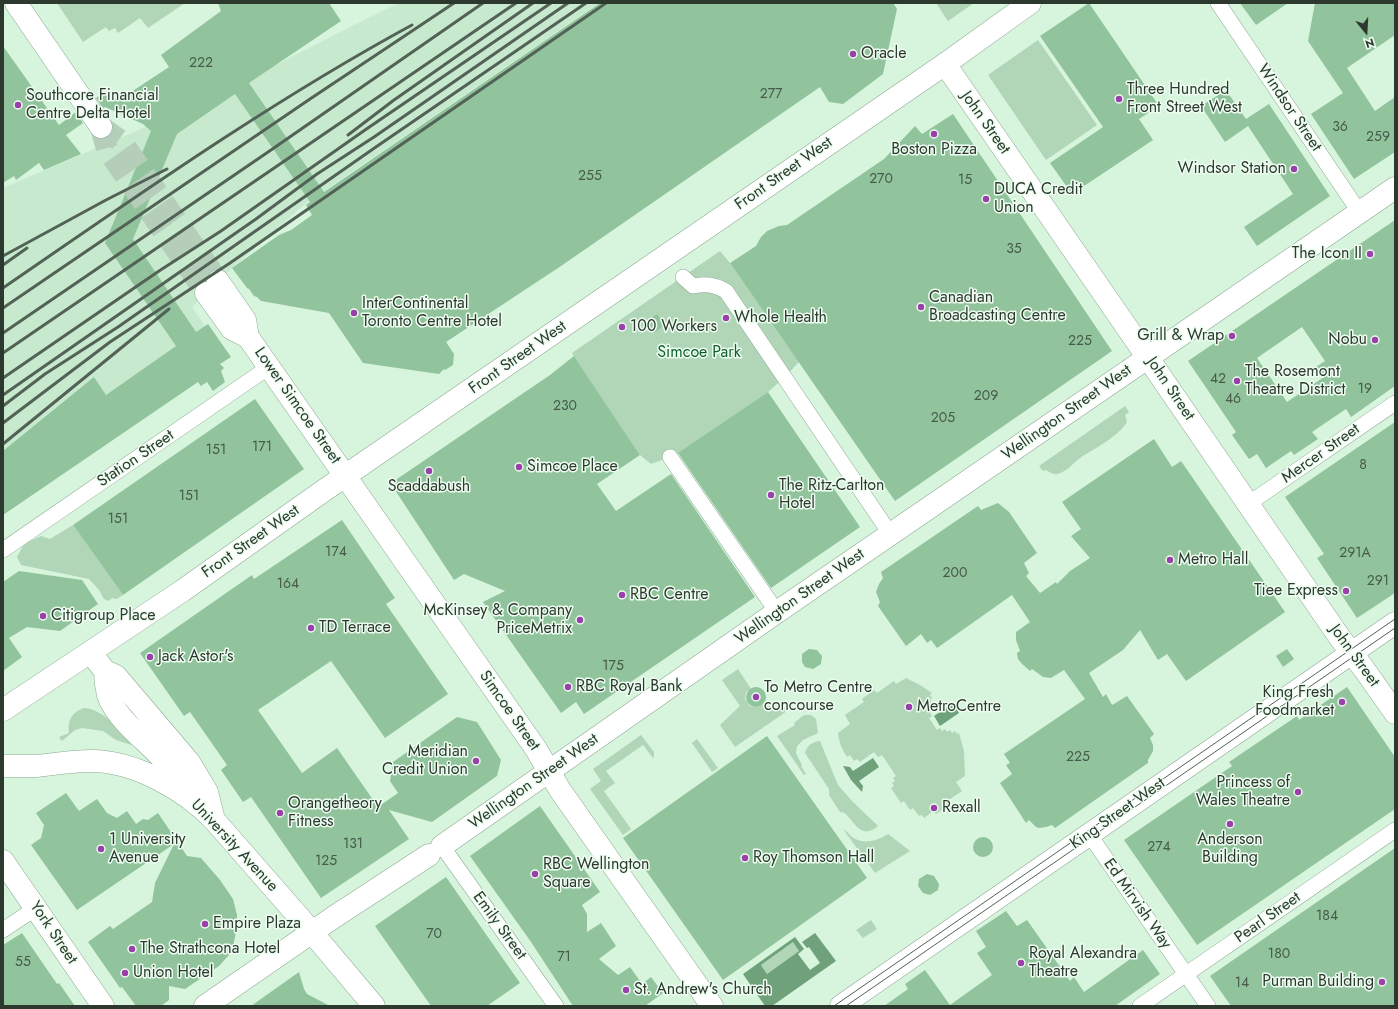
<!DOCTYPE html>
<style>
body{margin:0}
#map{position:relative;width:1398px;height:1009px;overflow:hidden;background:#d7f4dd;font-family:Jost,sans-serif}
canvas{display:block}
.frame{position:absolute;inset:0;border:4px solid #2d382f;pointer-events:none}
.north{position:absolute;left:1346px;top:12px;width:40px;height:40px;-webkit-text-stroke:3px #edfef0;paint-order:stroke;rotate:162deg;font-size:11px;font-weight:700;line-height:16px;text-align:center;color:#2d382f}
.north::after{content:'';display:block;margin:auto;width:14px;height:18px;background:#2d382f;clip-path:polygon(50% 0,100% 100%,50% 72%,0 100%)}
</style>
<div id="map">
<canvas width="1398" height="1009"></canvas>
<div class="frame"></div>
<div class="north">N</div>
</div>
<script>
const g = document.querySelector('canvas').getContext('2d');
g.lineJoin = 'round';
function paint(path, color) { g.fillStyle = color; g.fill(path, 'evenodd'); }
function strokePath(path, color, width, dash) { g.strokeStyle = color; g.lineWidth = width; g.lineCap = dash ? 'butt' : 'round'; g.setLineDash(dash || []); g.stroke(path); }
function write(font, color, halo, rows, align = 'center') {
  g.font = font + ' Jost,sans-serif'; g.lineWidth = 3; g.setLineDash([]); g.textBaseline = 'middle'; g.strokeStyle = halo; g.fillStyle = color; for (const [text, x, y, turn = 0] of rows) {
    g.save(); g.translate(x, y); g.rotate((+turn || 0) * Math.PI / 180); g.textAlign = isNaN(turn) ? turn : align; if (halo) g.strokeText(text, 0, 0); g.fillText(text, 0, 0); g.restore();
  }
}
paint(new Path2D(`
 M399,3H599L305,204L228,272L192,307L205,326L29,449L3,481V188L199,104L358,23Z`), '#c7eace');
paint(new Path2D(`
 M57,3H185L148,28L140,18L118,33L115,28L109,31L106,27L83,42Z
 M936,3H974L948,21Z
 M1038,40L1097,125L1046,160L988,75Z
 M720,251L730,263L799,362L784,378L768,392L676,455L651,464L640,455L572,353Z
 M1125,406L1129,412L1125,415L1127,422C1118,437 1095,448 1080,458C1073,463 1067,472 1057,474C1053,475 1050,472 1046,470L1043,471L1039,466Z
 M73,525L123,595L117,599L112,598L109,601L104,599L99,590L89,579L21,565L17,557L24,544L41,536L50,539Z
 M738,669L751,689L746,692L745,699L750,706L759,707L761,705L779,707L783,705L787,711L735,747L720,725L740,706L722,680Z
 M906,678L920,685L932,693L930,695L932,698L930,700L935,709L930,713L932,716L929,718L937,730L940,728L942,731L945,729L947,732L950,730L952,733L955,731L957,734L959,733L964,751L965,776L956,782L962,791L947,801L949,805L936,814L933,811L924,818L922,815L919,816L913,808L910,810L904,801L901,803L891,788L894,786L892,783L895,781L893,778L896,776L882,755L878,757L874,752L860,762L857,759L854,761L850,755L847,757C842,749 839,743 838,733L850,724L845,715L864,702L862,699L874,690L877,693L894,681L896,684Z
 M84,708C103,709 121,731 133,743L132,745L116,740L103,731L82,728L75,730L62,741L59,737L69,733C67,720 72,712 84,708Z
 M804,715H811L816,719L818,733L803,740L797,746L796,753L802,765L801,766L806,774L804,775L777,736L795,725L794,723Z
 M641,735L654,752V757L653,758L643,745L606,771L615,783L604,791L631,829L623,835L590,789L601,781L593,769Z
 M697,739L718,768L712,772L692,743Z
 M820,741L838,785L852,801L878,826C857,844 852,811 840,812L829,795V789L805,753C807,745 812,742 820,741Z
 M843,829C847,831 849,834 852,837C864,845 877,841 888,834L910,851L875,873Z
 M871,920L877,929L863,938L856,930Z
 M793,942L799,951L767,974L761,965Z`), '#b0d6b7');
paint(new Path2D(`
 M953,703L959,713L940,726L934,716Z
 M873,758L879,767L859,781L863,786L862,792L851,780L843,766L850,767L853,771Z
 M815,933L836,961L772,1006H765L743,974L795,937L804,949L798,954L810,970L820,963L809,947L807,948L802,942ZM793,942L799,951L767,974L761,965Z`), '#6fa17b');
paint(new Path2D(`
 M218,3H329L341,21L249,83L324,192L600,3H893L897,9L883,74L843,104L829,102L820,87L561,266L446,342L454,354L453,365L445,370L444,369L439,374L363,363L329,313L261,301L257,297L254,296L249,289L247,288L232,268L279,235L291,230L312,215L306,205L310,202L235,94L177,134L133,239L196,332L208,324L231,357L220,364L224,368L221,371L225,382L213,391L207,382L201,386L198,382L3,515V451L94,377L106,395L176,346L105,243L151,131L143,124L105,107L103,108L96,98L103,93L119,100L169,67L161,55L221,11Z
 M1089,3L1159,106L1139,119L1153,140L1072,194L1050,163L1103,127L1040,36Z
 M1240,3H1288L1256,25Z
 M1315,3H1395V35L1347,68L1375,111L1395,97V152L1354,179L1311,114L1343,93L1308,41Z
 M3,46L59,125L76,112L83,123L66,135L81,154L44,170L39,163L16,180L14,176L3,183Z
 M1226,90L1246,119L1269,104L1330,196L1257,246L1244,227L1293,194L1248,126L1225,142L1201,106Z
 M953,114L1112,351L895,501L730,263L756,246L761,237L767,231L779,226L787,225L884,159L915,126L922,134Z
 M1395,220V386L1351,417L1346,409L1312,432L1318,439L1294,455L1291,451L1266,468L1257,454L1249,459L1232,435L1236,432L1188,361ZM1302,327L1325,361L1316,367L1324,377L1287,402L1257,358Z
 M657,314L665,325L654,333L647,321Z
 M574,356L640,455L597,484L616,511L671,474L755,597L584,714L576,702L561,713L483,602L505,591L464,574L454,580L395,490V484L397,479L550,375Z
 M768,392L860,527L771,588L678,453Z
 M255,399L304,469L123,595L73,525Z
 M1395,422V593L1357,618L1317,558L1324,554L1285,497Z
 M1154,439L1172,467L1181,461L1285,612L1186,681L1167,654L1158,660L1140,630L1123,650L1089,673L1103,697L1106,694L1112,705L1127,696L1154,734L1150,738L1153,745V751L1148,760V763L1055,828L1052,825L1046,827L1039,828L1036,827L1029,820L1026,823L1000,783L1012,774L1006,765L1010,763L1004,754L1085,699L1064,670L1051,678L1043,677L1032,669L1030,671L1022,664L1018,659L1017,653L1020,651L1016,640V632L1030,622L1012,595L937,648L931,640L927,643L921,634L906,646L878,606L880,602L876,592L879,584L883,578L881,572L978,506L981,510L998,503L1009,512L1037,553L1024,563L1029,573L1026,576L1040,593L1056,582L1057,584L1070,571L1090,558L1071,536L1081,529L1062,502Z
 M342,520L395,598L386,604L448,694L385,738L331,661L258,710L302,773L337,748L378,807L398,793L390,781L393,762L457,717L477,722L501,760L497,776L432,822L389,810L409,839L321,898L251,797L243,802L221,770L227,765L190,712L184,716L140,653L252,575L254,579Z
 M19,571L82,580L98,604L60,631L27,627L9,638L22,657L3,671V582Z
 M809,649L817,650L822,656L821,664L813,669L805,667L802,662V654Z
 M1287,649L1294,659L1283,667L1276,656Z
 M746 697a10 10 0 1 1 20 0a10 10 0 1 1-20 0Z
 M1347,687L1395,757V809L1197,945L1124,840L1232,766L1229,762L1297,716L1299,720Z
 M767,736L867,878L723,980L623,838Z
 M66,793L79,811L97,799L107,813L117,818L127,811L136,824L143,819L148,820L158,813L187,856L201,858L220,880L233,899L237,915V927L233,947L229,955L219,966L185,989L169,986V1000L161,1006H136L122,987L120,988L88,942L110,926L113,929L152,902L155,883L174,844L77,910L31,845L41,838L44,825L36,813Z
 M540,806L600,892L582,905L587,914V932L601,923L616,946L599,959L618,975L630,967L642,984L651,977L663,993L645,1006H573L531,942L470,856Z
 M973 847a10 10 0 1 1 20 0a10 10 0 1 1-20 0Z
 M1395,848V1006H1231L1210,976Z
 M927,874L934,876L939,884L938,890L930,895L923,893L918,886L919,879Z
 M446,877L520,983L487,1006H431L375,926Z
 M1006,911L1017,926L1027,920L1070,981L1074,977L1084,992L1143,950L1160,974L1115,1006H884L908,989L905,984L925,970L950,1005L992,975L977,953L986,947L976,931Z
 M22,933L57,984L59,983L75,1006H3V945Z
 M299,972L304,989L307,994L330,1006H251Z`), '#91c49c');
strokePath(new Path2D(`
 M101,127L107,149L206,293
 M101,127L122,142L218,281`), '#b5ceba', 22, [22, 11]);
const street = new Path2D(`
 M1218,3L1360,213
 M683,277L693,286C706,283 715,285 726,291L891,535
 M670,457L777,612
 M1248,504L1395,403
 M3,550L269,367
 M1089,834L1208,1006
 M442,846L556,1006
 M3,930L36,908
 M1140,1006L1395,830`);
const secondary = new Path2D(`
 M16,3L101,127
 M945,64L1148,358L1340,638L1364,669L1395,713
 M218,281L245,320L248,337L536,749L560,790L712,1006
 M206,293L232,329L248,337
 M3,861L103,1006
 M841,1006L1395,623`);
const primary = new Path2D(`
 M90,652L105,671L116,676L189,762L207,792L214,820
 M105,671C105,679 106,687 108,695C115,717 144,739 160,756C170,767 178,780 186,794
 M3,710L182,591L326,489L945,64L1030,3
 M3,766C14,766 25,766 37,766C55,764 73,761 91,761C135,761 186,790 215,821L299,917L374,1006
 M442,846L777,612L1395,188
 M205,1006L334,917L429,855`);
strokePath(street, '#8da993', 16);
strokePath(secondary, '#8da993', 23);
strokePath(primary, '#8da993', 23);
strokePath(street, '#fff', 15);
strokePath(secondary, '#fff', 22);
strokePath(primary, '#fff', 22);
strokePath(new Path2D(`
 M834,1006L1395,619
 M846,1006L1395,628`), '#536256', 1);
strokePath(new Path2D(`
 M348,135L394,100L533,3
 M3,256L106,200L167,169
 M3,265L27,248
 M3,288C137,196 270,102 412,25
 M3,308L310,99L454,3
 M3,333L271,150L483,3
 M3,353L516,3
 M3,378L159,271L221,231L365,130L551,3
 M3,395L256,219L317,174L374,137L568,3
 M3,406L45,374L118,327L373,149L586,3
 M3,423L110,342L230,263L606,3
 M3,444L169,309`), '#536256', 3);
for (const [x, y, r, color] of [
 [853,54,4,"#9a40ab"],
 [1119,99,4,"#9a40ab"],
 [18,105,4,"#9a40ab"],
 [934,134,4,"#9a40ab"],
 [1294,169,4,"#9a40ab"],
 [986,199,4,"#9a40ab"],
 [1370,254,4,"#9a40ab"],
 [921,307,4,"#9a40ab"],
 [354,313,4,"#9a40ab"],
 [726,318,4,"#9a40ab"],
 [622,327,4,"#9a40ab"],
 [1232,336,4,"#9a40ab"],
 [1375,340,4,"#9a40ab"],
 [1237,381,4,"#9a40ab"],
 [519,467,4,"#9a40ab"],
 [429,471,4,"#9a40ab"],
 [771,495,4,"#9a40ab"],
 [1170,560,4,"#9a40ab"],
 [1346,591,4,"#9a40ab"],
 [622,595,4,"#9a40ab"],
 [43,616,4,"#9a40ab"],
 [580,620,4,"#9a40ab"],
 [311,628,4,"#9a40ab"],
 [150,657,4,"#9a40ab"],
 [568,687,4,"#9a40ab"],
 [756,697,4,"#9a40ab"],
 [1342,702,4,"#9a40ab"],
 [909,707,4,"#9a40ab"],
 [476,761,4,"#9a40ab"],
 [1298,792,4,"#9a40ab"],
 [934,808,4,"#9a40ab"],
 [280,813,4,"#9a40ab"],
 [1230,824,4,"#9a40ab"],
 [101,849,4,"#9a40ab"],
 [745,858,4,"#9a40ab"],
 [535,874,4,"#9a40ab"],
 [205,924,4,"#9a40ab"],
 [132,949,4,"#9a40ab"],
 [1021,963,4,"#9a40ab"],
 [125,973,4,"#9a40ab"],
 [1382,982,4,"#9a40ab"],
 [626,990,4,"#9a40ab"]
]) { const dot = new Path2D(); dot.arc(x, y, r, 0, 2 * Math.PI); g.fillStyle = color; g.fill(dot); strokePath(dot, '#edfef0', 1.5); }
write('14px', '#465b4a', null, [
 ["222",201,64],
 ["277",771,95],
 ["36",1340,128],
 ["259",1378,138],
 ["255",590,177],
 ["270",881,180],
 ["15",965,181],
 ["35",1014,250],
 ["225",1080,342],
 ["42",1218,380],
 ["19",1365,390],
 ["209",986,397],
 ["46",1233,400],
 ["230",565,407],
 ["205",943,419],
 ["171",262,448],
 ["151",216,451],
 ["8",1363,466],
 ["151",189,497],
 ["151",118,520],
 ["174",336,553],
 ["291A",1355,554],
 ["200",955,574],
 ["291",1378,582],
 ["164",288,585],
 ["175",613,667],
 ["225",1078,758],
 ["131",353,845],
 ["274",1159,848],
 ["125",326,862],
 ["184",1327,917],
 ["70",434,935],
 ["180",1279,955],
 ["71",564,958],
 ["55",23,963],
 ["14",1242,984]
]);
write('16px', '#2d382f', '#edfef0', [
 ["Oracle",861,54],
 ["Three Hundred",1127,90],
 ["Front Street West",1127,108],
 ["Southcore Financial",26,96],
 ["Centre Delta Hotel",26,114],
 ["Boston Pizza",934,150,"center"],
 ["Windsor Station",1286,169,"right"],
 ["DUCA Credit",994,190],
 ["Union",994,208],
 ["The Icon II",1362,254,"right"],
 ["Canadian",929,298],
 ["Broadcasting Centre",929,316],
 ["InterContinental",362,304],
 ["Toronto Centre Hotel",362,322],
 ["Whole Health",734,318],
 ["100 Workers",630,327],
 ["Grill & Wrap",1224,336,"right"],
 ["Nobu",1367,340,"right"],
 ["The Rosemont",1245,372],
 ["Theatre District",1245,390],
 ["Simcoe Place",527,467],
 ["The Ritz-Carlton",779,486],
 ["Hotel",779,504],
 ["Scaddabush",429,487,"center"],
 ["Metro Hall",1178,560],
 ["Tiee Express",1338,591,"right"],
 ["RBC Centre",630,595],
 ["McKinsey & Company",572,611,"right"],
 ["PriceMetrix",572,629,"right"],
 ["Citigroup Place",51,616],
 ["TD Terrace",319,628],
 ["Jack Astor's",158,657],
 ["RBC Royal Bank",576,687],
 ["To Metro Centre",764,688],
 ["concourse",764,706],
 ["King Fresh",1334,693,"right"],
 ["Foodmarket",1334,711,"right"],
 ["MetroCentre",917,707],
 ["Meridian",468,752,"right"],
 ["Credit Union",468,770,"right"],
 ["Princess of",1290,783,"right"],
 ["Wales Theatre",1290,801,"right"],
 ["Orangetheory",288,804],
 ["Fitness",288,822],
 ["Rexall",942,808],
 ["1 University",109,840],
 ["Avenue",109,858],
 ["Anderson",1230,840,"center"],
 ["Building",1230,858,"center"],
 ["Roy Thomson Hall",753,858],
 ["RBC Wellington",543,865],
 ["Square",543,883],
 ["Empire Plaza",213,924],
 ["The Strathcona Hotel",140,949],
 ["Royal Alexandra",1029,954],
 ["Theatre",1029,972],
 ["Union Hotel",133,973],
 ["Purman Building",1374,982,"right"],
 ["St. Andrew's Church",634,990]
], 'left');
write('16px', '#2d382f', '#edfef0', [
 ["Windsor Street",1289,108,56],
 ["John Street",985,123,55],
 ["Front Street West",784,174,-35],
 ["Front Street West",518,358,-35],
 ["John Street",1170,389,56],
 ["Lower Simcoe Street",297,406,55],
 ["Wellington Street West",1067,413,-35],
 ["Mercer Street",1321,454,-35],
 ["Station Street",136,459,-34],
 ["Front Street West",251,542,-35],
 ["Wellington Street West",800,597,-35],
 ["John Street",1354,656,54],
 ["Simcoe Street",509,711,55],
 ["Wellington Street West",534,782,-35],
 ["King Street West",1118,814,-35],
 ["University Avenue",234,846,47],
 ["Ed Mirvish Way",1137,904,55],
 ["Pearl Street",1268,918,-35],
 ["Emily Street",499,926,54],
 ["York Street",53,933,56]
]);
write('16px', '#0f5e2e', '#edfef0', [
 ["Simcoe Park",699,353]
]);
</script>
